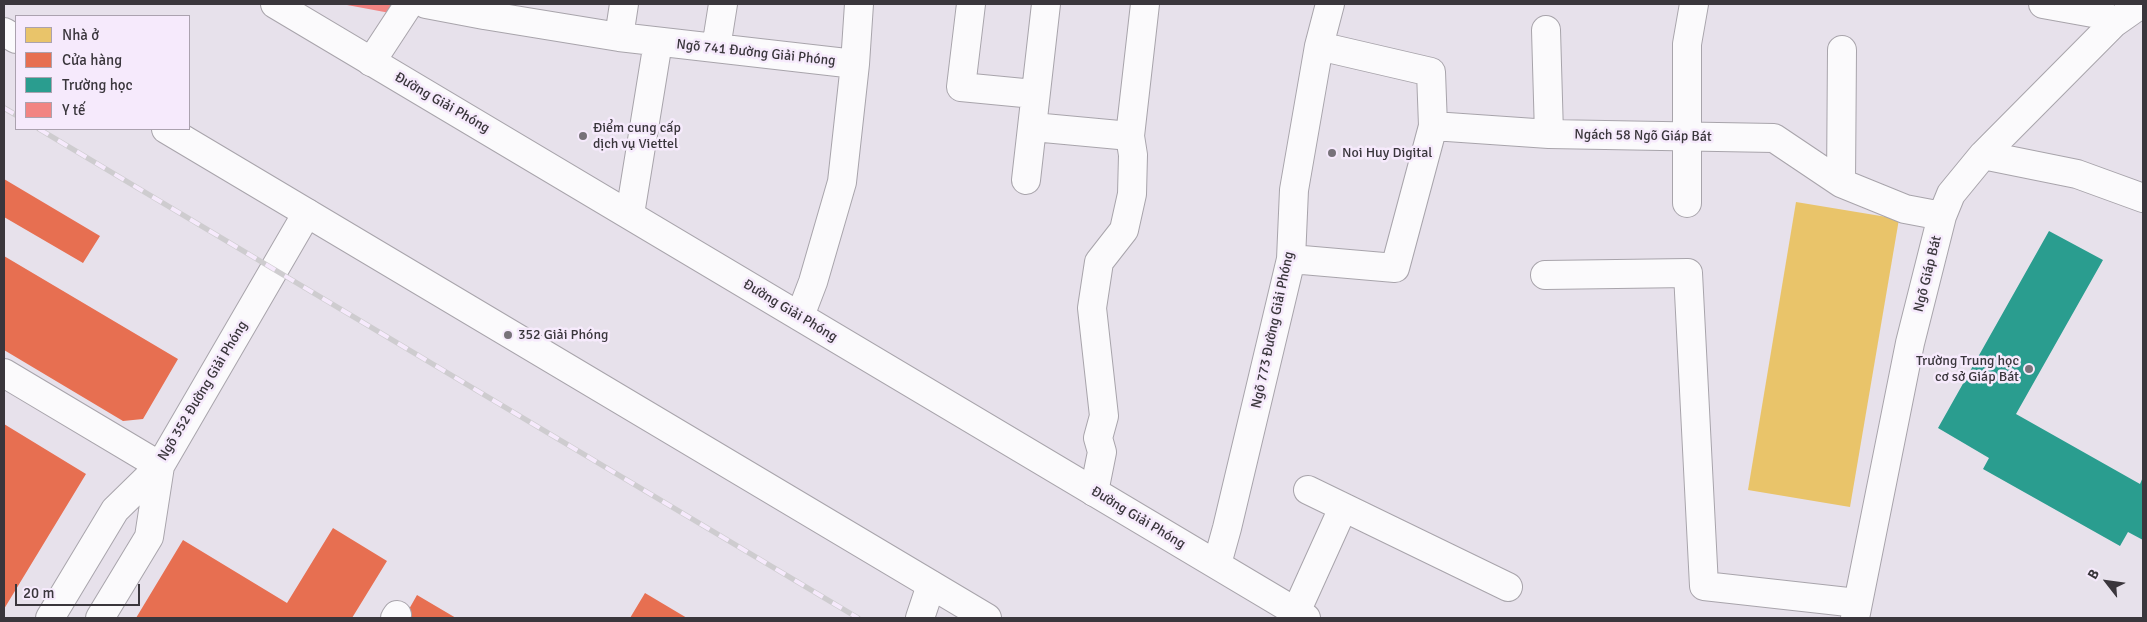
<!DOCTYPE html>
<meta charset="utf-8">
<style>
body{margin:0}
#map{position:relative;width:2147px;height:622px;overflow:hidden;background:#e7e1eb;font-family:Signika,sans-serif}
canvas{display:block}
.frame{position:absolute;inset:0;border:5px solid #3a363c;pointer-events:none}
.legend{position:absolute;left:15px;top:15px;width:175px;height:115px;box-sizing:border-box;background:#f6eafc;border:1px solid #aba2af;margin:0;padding:6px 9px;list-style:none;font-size:15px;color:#3a363c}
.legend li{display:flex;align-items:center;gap:10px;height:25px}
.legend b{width:25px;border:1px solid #aba2af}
.north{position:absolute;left:2082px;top:557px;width:50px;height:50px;-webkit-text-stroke:4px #f6eafc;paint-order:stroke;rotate:300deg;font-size:14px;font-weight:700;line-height:20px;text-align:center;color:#3a363c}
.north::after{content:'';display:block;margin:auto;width:18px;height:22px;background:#3a363c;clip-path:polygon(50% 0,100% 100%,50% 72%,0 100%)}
.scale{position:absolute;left:15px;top:584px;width:125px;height:22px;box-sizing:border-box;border:2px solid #3a363c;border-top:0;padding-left:6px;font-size:15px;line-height:18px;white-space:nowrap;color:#3a363c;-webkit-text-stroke:4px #f6eafc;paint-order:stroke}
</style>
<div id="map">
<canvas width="2147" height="622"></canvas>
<div class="frame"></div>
<ul class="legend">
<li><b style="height:14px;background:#e9c46a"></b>Nhà ở</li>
<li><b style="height:14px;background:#e76f51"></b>Cửa hàng</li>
<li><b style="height:14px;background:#2a9d8f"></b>Trường học</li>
<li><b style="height:14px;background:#f28482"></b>Y tế</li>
</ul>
<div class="north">B</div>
<div class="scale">20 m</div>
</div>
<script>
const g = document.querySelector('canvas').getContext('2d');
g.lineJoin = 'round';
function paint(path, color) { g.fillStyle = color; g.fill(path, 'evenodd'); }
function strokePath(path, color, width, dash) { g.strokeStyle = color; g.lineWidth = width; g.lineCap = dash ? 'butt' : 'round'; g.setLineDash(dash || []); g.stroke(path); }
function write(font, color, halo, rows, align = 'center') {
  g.font = font + ' Signika,sans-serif'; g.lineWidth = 5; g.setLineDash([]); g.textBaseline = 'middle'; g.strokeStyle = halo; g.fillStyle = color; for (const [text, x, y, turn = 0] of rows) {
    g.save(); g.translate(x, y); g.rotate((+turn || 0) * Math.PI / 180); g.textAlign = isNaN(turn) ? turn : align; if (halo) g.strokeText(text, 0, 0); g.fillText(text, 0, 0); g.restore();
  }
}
paint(new Path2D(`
 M1796,202L1899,219L1850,507L1748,490Z`), '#e9c46a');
paint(new Path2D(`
 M4,179L100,236L83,263L4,217Z
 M4,256L178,359L143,419L123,421L4,350Z
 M4,424L86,474L4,609Z
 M333,528L387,561L352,618H136L183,540L287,603Z
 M645,593L687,618H630Z
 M417,595L456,618H404Z`), '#e76f51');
paint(new Path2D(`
 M2049,231L2103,260L2016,414L2140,484L2143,477V540L2128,532L2120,546L1983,469L1989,458L1938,428Z`), '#2a9d8f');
paint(new Path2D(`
 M347,4H390V13L347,5Z`), '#f28482');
const minor = new Path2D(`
 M426,4L484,15L485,4
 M971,4L961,87L1034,94
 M2043,4L2104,15
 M484,15L619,37L855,64
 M1546,30L1549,134
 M619,37L624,4
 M716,48L723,4
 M371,62L409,4
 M1433,126L1549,134L1774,138L1841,183L1905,209L1942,216
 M1033,127L1130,136
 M1983,155L2077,174L2143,198
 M1026,180L1046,4
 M1841,183L1842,50
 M1687,203V44L1694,4
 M630,214L658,42
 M1291,259L1395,268L1433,126L1431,72L1319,46
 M1545,275L1688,273L1704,586L1857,603
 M800,316L813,282L842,182L855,64L859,4
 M4,373L160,466
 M1308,490L1508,587
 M1094,492L1102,452L1098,438L1104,416L1092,308L1099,262L1124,230L1132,194L1133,155L1130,136L1145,4
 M1217,564L1227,528L1291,259L1294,190L1319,46L1330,4
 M1296,612L1343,508
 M50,618L115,510L160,466L307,213
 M100,618L149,537L160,466
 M395,618L397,615
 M920,618L931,585
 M1855,618L1910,343L1942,216L1951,194L1983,155L2114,23L2141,4`);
const major = new Path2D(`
 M275,4L1306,618
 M4,32L16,39
 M166,129L987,618`);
strokePath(minor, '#a8a4ab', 30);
strokePath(major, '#a8a4ab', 30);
strokePath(minor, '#fbfafc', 28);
strokePath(major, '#fbfafc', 28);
const rail = new Path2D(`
 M4,108L16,115
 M39,129L858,618`);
strokePath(rail, '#cecccf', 5.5);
strokePath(rail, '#f6eafc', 4, [11]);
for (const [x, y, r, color] of [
 [583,136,5,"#777279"],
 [1332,153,5,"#777279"],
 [508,335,5,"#777279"],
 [2029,369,5,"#777279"]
]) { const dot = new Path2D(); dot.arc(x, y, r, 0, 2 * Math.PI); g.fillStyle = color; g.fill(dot); strokePath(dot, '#f6eafc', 2); }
write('14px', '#3a363c', '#f6eafc', [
 ["Ngõ 741 Đường Giải Phóng",756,53,6],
 ["Đường Giải Phóng",442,103,30],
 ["Ngách 58 Ngõ Giáp Bát",1643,136,1],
 ["Ngõ Giáp Bát",1928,274,-76],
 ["Đường Giải Phóng",790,311,31],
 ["Ngõ 773 Đường Giải Phóng",1273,330,-78],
 ["Ngõ 352 Đường Giải Phóng",203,391,-59],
 ["Đường Giải Phóng",1138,518,31]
]);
write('14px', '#3a363c', '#f6eafc', [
 ["Điểm cung cấp",593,128],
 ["dịch vụ Viettel",593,144],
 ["Noi Huy Digital",1342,153],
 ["352 Giải Phóng",518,335],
 ["Trường Trung học",2019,361,"right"],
 ["cơ sở Giáp Bát",2019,377,"right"]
], 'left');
</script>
